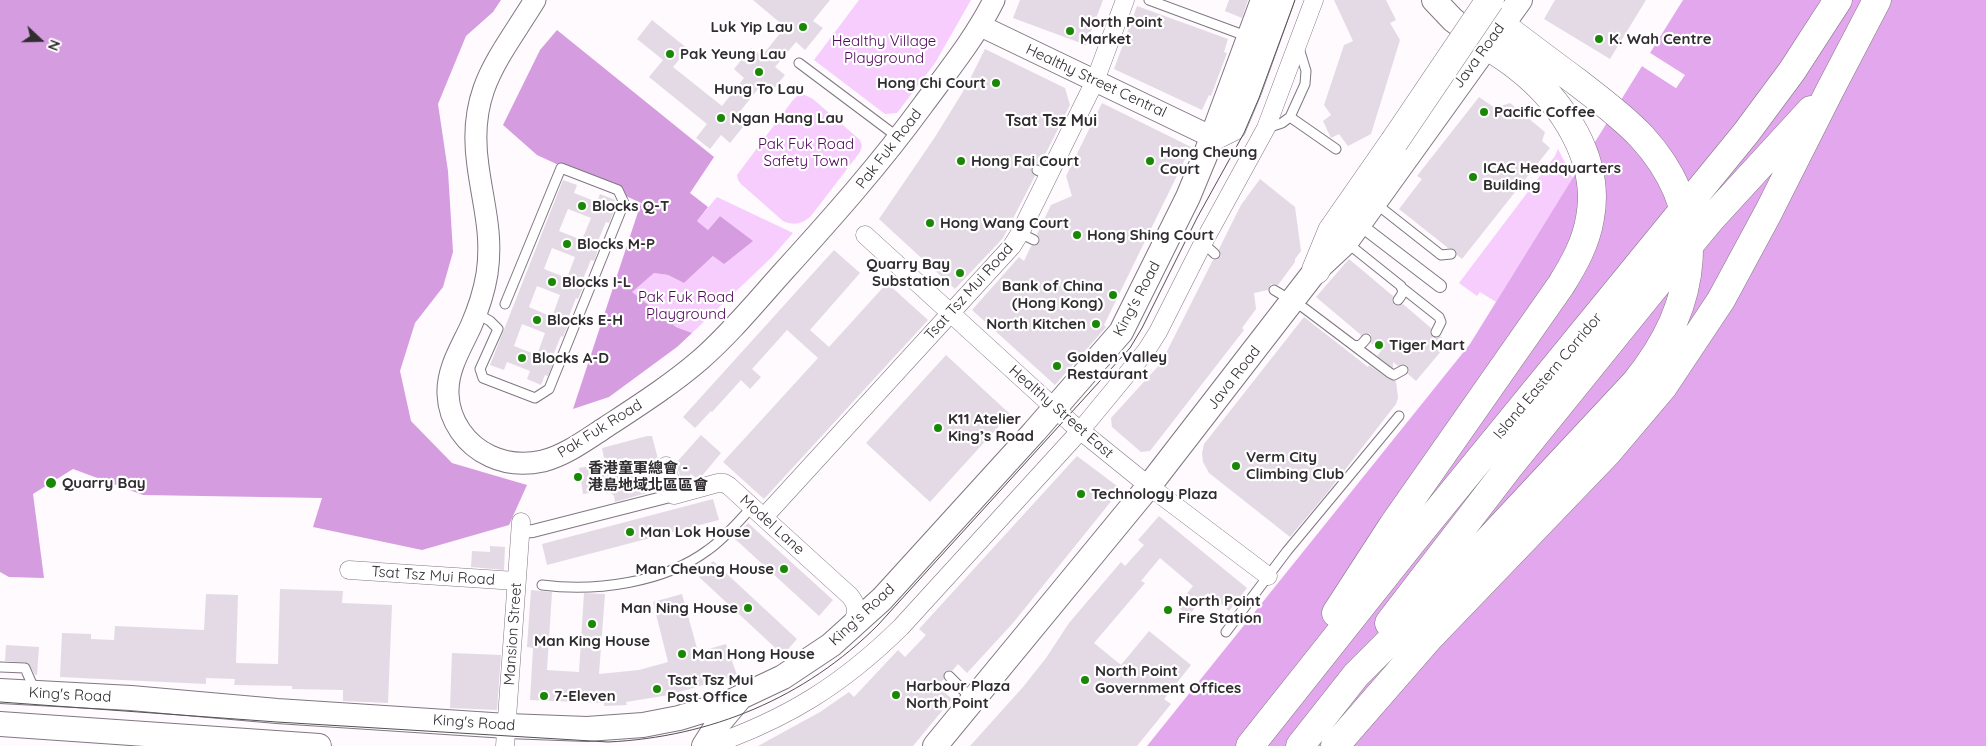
<!DOCTYPE html>
<meta charset="utf-8">
<style>
body{margin:0}
#map{position:relative;width:1986px;height:746px;overflow:hidden;background:#fefafe;font-family:Quicksand,sans-serif}
canvas{display:block}
.north{position:absolute;left:15px;top:15px;width:50px;height:50px;-webkit-text-stroke:4px #fff;paint-order:stroke;rotate:111deg;font-size:14px;font-weight:700;line-height:20px;text-align:center;color:#302c30}
.north::after{content:'';display:block;margin:auto;width:18px;height:22px;background:#302c30;clip-path:polygon(50% 0,100% 100%,50% 72%,0 100%)}
</style>
<div id="map">
<canvas width="1986" height="746"></canvas>
<div class="north">N</div>
</div>
<script>
const g = document.querySelector('canvas').getContext('2d');
g.lineJoin = 'round';
function paint(path, color) { g.fillStyle = color; g.fill(path, 'evenodd'); }
function strokePath(path, color, width, dash) { g.strokeStyle = color; g.lineWidth = width; g.lineCap = dash ? 'butt' : 'round'; g.setLineDash(dash || []); g.stroke(path); }
function write(font, color, halo, rows, align = 'center') {
  g.font = font + ' Quicksand,"Noto Sans TC",sans-serif'; g.lineWidth = 4.5; g.setLineDash([]); g.textBaseline = 'middle'; g.strokeStyle = halo; g.fillStyle = color; for (const [text, x, y, turn = 0] of rows) {
    g.save(); g.translate(x, y); g.rotate((+turn || 0) * Math.PI / 180); g.textAlign = isNaN(turn) ? turn : align; if (halo) g.strokeText(text, 0, 0); g.fillText(text, 0, 0); g.restore();
  }
}
paint(new Path2D(`
 M859,0H971L935,63L897,113L885,114L814,60Z
 M803,94L813,99L860,140L862,146L860,152L811,216C802,224 794,226 783,221L741,184L738,180L737,175L793,100L797,96Z
 M1558,149L1573,178L1496,302L1480,292L1477,296L1459,283L1555,156Z
 M717,197L793,233L771,258L692,333L676,327L631,292L654,273L668,275L684,283L713,256L752,241L720,216L708,230L697,221Z`), '#f6cdfd');
paint(new Path2D(`
 M0,0H501L493,12L466,36L438,104L448,171L453,252L443,287L415,323L400,371L411,421L452,463L527,485L509,525L422,550L313,527L322,498L143,495L73,469L33,494L44,578L9,577L0,572Z
 M557,30L714,157L690,193L708,207L697,221L708,230L720,216L753,241L724,264L713,256L684,283L668,275L654,273L632,292L676,327L692,333L677,347L609,397L573,409L641,203L537,155L503,125L540,50Z`), '#d69ce0');
paint(new Path2D(`
 M1683,0H1986V746H1147L1470,344L1642,66L1676,88L1684,75L1650,53Z`), '#e3a7ed');
paint(new Path2D(`
 M1650,53L1685,75L1676,88L1642,66L1644,64L1676,85L1681,76L1649,55Z`), '#fefafe');
paint(new Path2D(`
 M753,0H830L813,21L823,28L805,50L796,42L775,67L785,75L768,96L758,89L738,114L747,122L730,143L721,135L710,149L696,138L707,124L649,77L663,60L637,39L652,20L688,49L673,67L722,106L744,78L734,69L751,48L762,56L785,27Z
 M1020,0H1103L1086,45L1013,18Z
 M1229,0H1248L1242,18L1225,11Z
 M1334,0H1386L1396,20L1390,23L1400,40L1371,134L1348,146L1339,134L1331,138L1323,121L1331,115L1324,105L1344,45L1353,41Z
 M1555,0H1646L1610,59L1544,19Z
 M1137,6L1228,39L1224,52L1227,53L1211,96L1209,95L1202,110L1114,69Z
 M985,49L1065,88L1070,105L1040,165H1034L1031,168L1032,173L1035,176L1003,238L955,289L879,219L935,137L967,85Z
 M1479,97L1495,108L1510,103L1545,132L1542,141L1550,148L1462,259L1457,255L1454,249L1448,248L1399,209L1422,179L1417,176Z
 M1102,103L1191,147L1104,325L1106,327L1055,385L972,310L1019,257L1024,261L1031,246H1035L1039,243L1040,239L1037,234L1051,205L1072,196L1066,176Z
 M1260,179L1295,207L1301,251L1295,259V262L1278,285L1271,284L1268,290L1254,293L1256,309L1242,328L1244,330L1150,451L1141,452L1112,427L1111,418L1161,363L1213,260H1217L1221,256L1219,249L1241,205Z
 M563,180L577,185L574,193L597,202L600,194L615,200L611,210L614,211L609,223L606,222L595,248L598,249L595,259L594,261L591,260L580,286L583,287L578,299L576,298L566,324L568,325L563,337L561,336L550,363L553,364L548,376L545,375L541,385L527,379L530,371L507,362L504,370L490,365ZM568,209L591,218L582,240L559,231ZM552,248L575,257L567,278L544,269ZM537,286L560,295L552,317L529,307ZM522,324L545,333L537,355L514,346Z
 M834,250L860,273L810,330L829,347L887,283L928,320L764,499L723,462L818,358L787,330L752,369L761,377L750,389L741,380L712,412L711,411L695,428L683,417Z
 M1349,259L1393,296L1392,300L1394,305L1398,306L1403,304L1431,328L1430,333L1433,337L1437,338L1440,336L1448,343L1416,381L1408,374L1409,370L1407,365L1403,364L1398,366L1393,362V368L1377,356L1381,351L1371,343L1372,339L1370,334L1366,333L1361,335L1316,297Z
 M1304,317L1368,367L1369,365L1387,378L1396,381L1398,398L1396,404L1327,493L1290,537L1209,473L1203,462L1202,453L1204,444Z
 M946,355L1010,414L930,502L866,443Z
 M701,435L721,453L701,477L696,478L691,474L685,481L680,476L676,463Z
 M647,436H652L658,459L656,469L661,489L615,502L614,496L607,490L583,494L579,468L605,463L602,448Z
 M1077,456L1121,489L1013,623L967,673L958,664L952,671L948,670L944,672V679L937,686L952,699L913,746H758L820,712L849,692L854,697L898,650L905,657L926,635L919,629Z
 M713,499L719,520L547,565L542,544Z
 M1159,516L1247,588L1229,611L1208,593L1188,616L1177,606L1193,586L1160,558L1141,581L1145,583L1094,643L1121,665L1149,631L1191,665L1164,699L1171,704L1137,746H970L1023,687L1046,658L1069,623L1121,562L1125,566L1144,545L1138,540Z
 M748,523L833,600L819,616L734,538Z
 M490,546L505,547L504,570L471,567L472,551L490,552Z
 M713,561L797,639L783,655L699,577Z
 M280,589L343,591L342,603L392,605L388,703L343,701V690L292,689V686L234,685L235,679L206,678V684L60,677L62,633L91,634V639L114,640L115,626L204,630L206,594L238,595L236,663L278,664Z
 M531,590L552,592L547,670L579,672L584,593L605,594L599,674L639,670L668,662L653,602L682,594L698,652L726,644L737,675L669,695L626,702L627,705L604,706V703L530,700L533,648L527,647Z
 M6,645L39,647L37,675H35L28,663L5,661Z
 M452,653L501,655L497,710L450,708Z`), '#e4dae5');
const service = new Path2D(`
 M1149,0L1238,33
 M799,63L899,138
 M1290,117L1336,149
 M1267,128L1282,123L1290,117L1305,84L1306,71L1299,48
 M1037,170L1049,176
 M1375,203L1441,255L1451,254
 M1020,233L1034,240
 M1346,242L1401,286C1404,292 1402,295 1398,300
 M1203,243L1215,254
 M1401,287L1439,317L1441,322L1436,332
 M1274,290L1304,308L1353,345C1360,347 1362,344 1366,339
 M476,313L490,321L498,329L480,369L483,378L535,398L549,389L624,203L618,190L561,168L505,304
 M1353,345L1390,373L1394,375L1403,370
 M542,585C595,592 664,583 708,550C724,539 738,522 752,507
 M1226,632L1287,551L1399,416
 M0,667L25,668L35,691
 M949,676L973,700`);
const pedestrian = new Path2D(`
 M1359,224L1440,286
 M520,532L533,531L674,495`);
const minor = new Path2D(`
 M865,235L1071,423L1149,486L1268,576
 M666,466L674,495L718,483H724L729,486L850,596C859,607 857,615 850,627
 M764,517L1012,246L1020,233L1095,81L1125,0
 M349,570L516,581
 M505,746L521,522
 M709,746C787,719 842,685 901,627L1080,431L1146,351L1158,332L1203,243L1266,128L1314,0`);
const tertiary = new Path2D(`
 M535,0C498,60 467,91 478,166C483,204 493,234 487,274C484,292 478,310 471,326C461,348 447,369 448,394C449,421 466,445 490,456C507,464 525,465 543,461C566,455 586,440 606,427C638,406 671,385 700,360C730,334 756,302 783,272C832,218 880,164 923,105C948,71 975,38 994,0
 M981,26L1212,137`);
const secondary = new Path2D(`
 M1434,0L1453,20L1483,42
 M0,691L131,698L277,711L507,726L587,729L643,725L679,718L728,703L783,677L831,645L882,599L1034,432L1121,332L1188,197L1207,151L1263,0
 M0,724L319,746
 M704,746L718,724L739,699
 M935,746L1149,486L1316,270L1346,242L1520,0`);
const motorway = new Path2D(`
 M1212,137L1232,127L1248,89L1280,0
 M1316,270L1332,231L1394,142
 M1336,613L1393,525L1561,285C1574,264 1586,243 1590,218C1601,160 1563,102 1518,67C1508,59 1497,52 1486,45
 M1389,623L1509,467L1662,278L1711,219L1811,110
 M1250,746L1412,542L1746,133L1792,71L1838,0
 M1300,746L1356,675L1453,578L1635,383C1698,306 1713,214 1641,136C1622,116 1599,99 1577,82C1551,63 1526,44 1501,25
 M1335,746L1429,638L1608,452L1663,387L1721,300L1768,213L1829,92L1877,0`);
strokePath(service, '#807781', 11);
strokePath(pedestrian, '#807781', 14);
strokePath(minor, '#807781', 19);
strokePath(tertiary, '#807781', 23);
strokePath(secondary, '#807781', 26);
strokePath(motorway, '#807781', 29);
strokePath(service, '#fff', 9);
strokePath(pedestrian, '#fff', 12);
strokePath(minor, '#fff', 18);
strokePath(tertiary, '#fff', 21);
strokePath(secondary, '#fff', 24);
strokePath(motorway, '#fff', 28);
strokePath(new Path2D(`
 M0,702L277,722L608,742C711,737 805,698 878,625L1130,348L1142,328L1197,218L1244,133L1259,98L1295,0`), '#545054', 1);
const motorwayBridge = new Path2D(`
 M1394,142L1490,0`);
strokePath(motorwayBridge, '#807781', 29, []);
strokePath(motorwayBridge, '#fff', 28);
for (const [x, y, r, color] of [
 [803,27,5,"#198805"],
 [1070,31,5,"#198805"],
 [1599,39,5,"#198805"],
 [670,54,5,"#198805"],
 [759,72,5,"#198805"],
 [996,83,5,"#198805"],
 [1484,112,5,"#198805"],
 [721,118,5,"#198805"],
 [961,161,5,"#198805"],
 [1150,161,5,"#198805"],
 [1473,177,5,"#198805"],
 [582,206,5,"#198805"],
 [930,223,5,"#198805"],
 [1077,235,5,"#198805"],
 [567,244,5,"#198805"],
 [960,273,5,"#198805"],
 [552,282,5,"#198805"],
 [1113,295,5,"#198805"],
 [537,320,5,"#198805"],
 [1096,324,5,"#198805"],
 [1379,345,5,"#198805"],
 [522,358,5,"#198805"],
 [1057,366,5,"#198805"],
 [938,428,5,"#198805"],
 [1236,466,5,"#198805"],
 [578,477,5,"#198805"],
 [51,483,6,"#198805"],
 [1081,494,5,"#198805"],
 [630,532,5,"#198805"],
 [784,569,5,"#198805"],
 [748,608,5,"#198805"],
 [1168,610,5,"#198805"],
 [592,624,5,"#198805"],
 [682,654,5,"#198805"],
 [1085,680,5,"#198805"],
 [657,689,5,"#198805"],
 [896,695,5,"#198805"],
 [544,696,5,"#198805"]
]) { const dot = new Path2D(); dot.arc(x, y, r, 0, 2 * Math.PI); g.fillStyle = color; g.fill(dot); strokePath(dot, '#fff', 2); }
write('bold 15px', '#302c30', '#fff', [
 ["North Point",1080,22],
 ["Market",1080,39],
 ["Luk Yip Lau",793,27,"right"],
 ["K. Wah Centre",1609,39],
 ["Pak Yeung Lau",680,54],
 ["Hong Chi Court",986,83,"right"],
 ["Hung To Lau",759,89,"center"],
 ["Pacific Coffee",1494,112],
 ["Ngan Hang Lau",731,118],
 ["Hong Cheung",1160,152],
 ["Court",1160,169],
 ["Hong Fai Court",971,161],
 ["ICAC Headquarters",1483,168],
 ["Building",1483,185],
 ["Blocks Q-T",592,206],
 ["Hong Wang Court",940,223],
 ["Hong Shing Court",1087,235],
 ["Blocks M-P",577,244],
 ["Quarry Bay",950,264,"right"],
 ["Substation",950,281,"right"],
 ["Blocks I-L",562,282],
 ["Bank of China",1103,286,"right"],
 ["(Hong Kong)",1103,303,"right"],
 ["Blocks E-H",547,320],
 ["North Kitchen",1086,324,"right"],
 ["Tiger Mart",1389,345],
 ["Golden Valley",1067,357],
 ["Restaurant",1067,374],
 ["Blocks A-D",532,358],
 ["K11 Atelier",948,419],
 ["King’s Road",948,436],
 ["Verm City",1246,457],
 ["Climbing Club",1246,474],
 ["香港童軍總會 -",588,468],
 ["港島地域北區區會",588,485],
 ["Quarry Bay",62,483],
 ["Technology Plaza",1091,494],
 ["Man Lok House",640,532],
 ["Man Cheung House",774,569,"right"],
 ["North Point",1178,601],
 ["Fire Station",1178,618],
 ["Man Ning House",738,608,"right"],
 ["Man King House",592,641,"center"],
 ["Man Hong House",692,654],
 ["North Point",1095,671],
 ["Government Offices",1095,688],
 ["Tsat Tsz Mui",667,680],
 ["Post Office",667,697],
 ["Harbour Plaza",906,686],
 ["North Point",906,703],
 ["7-Eleven",554,696]
], 'left');
write('15px', '#50045b', '#fff', [
 ["Healthy Village",884,41],
 ["Playground",884,58],
 ["Pak Fuk Road",806,144],
 ["Safety Town",806,161],
 ["Pak Fuk Road",686,297],
 ["Playground",686,314]
]);
write('15px', '#302c30', '#fff', [
 ["Java Road",1479,56,-54],
 ["Healthy Street Central",1096,81,25],
 ["Pak Fuk Road",889,149,-52],
 ["Tsat Tsz Mui Road",969,292,-48],
 ["King's Road",1137,299,-62],
 ["Island Eastern Corridor",1548,376,-50],
 ["Java Road",1234,378,-52],
 ["Healthy Street East",1061,412,41],
 ["Pak Fuk Road",600,429,-32],
 ["Model Lane",772,525,42],
 ["Tsat Tsz Mui Road",433,576,4],
 ["King's Road",862,615,-43],
 ["Mansion Street",513,634,-86],
 ["King's Road",70,695,3],
 ["King's Road",474,723,4]
]);
write('bold 16px', '#302c30', '#fff', [
 ["Tsat Tsz Mui",1051,121]
]);
</script>
